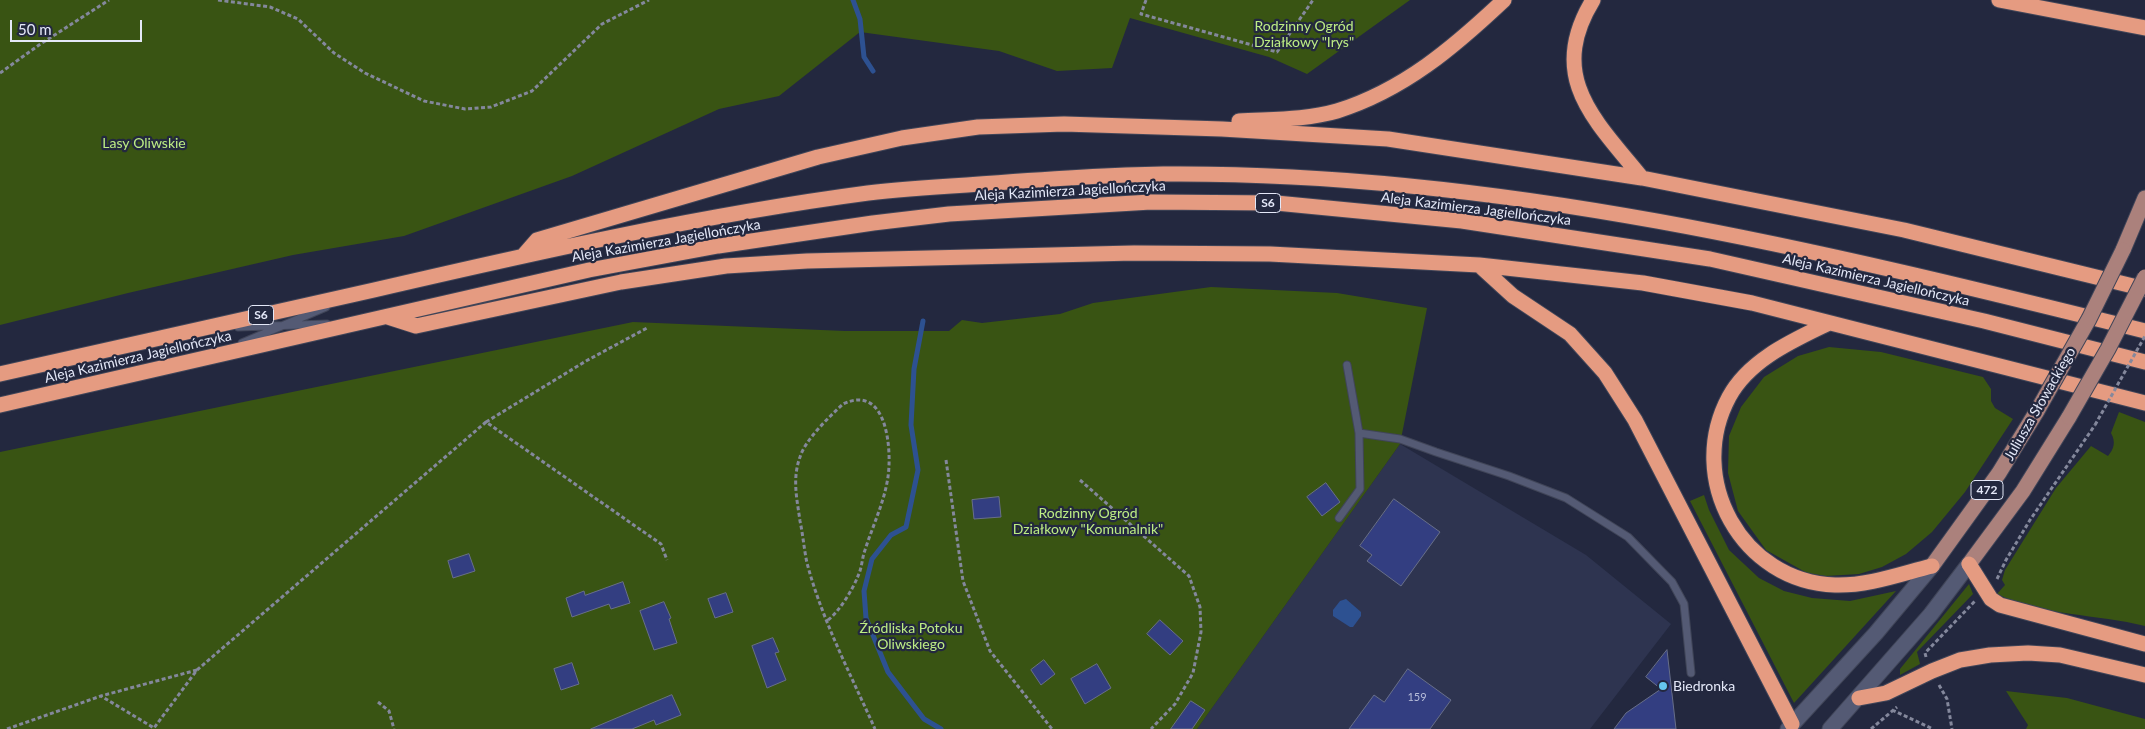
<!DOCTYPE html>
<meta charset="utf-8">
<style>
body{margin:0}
#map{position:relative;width:2145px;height:729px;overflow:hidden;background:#23283f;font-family:Lato,sans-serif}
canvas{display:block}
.scale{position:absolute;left:10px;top:20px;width:132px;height:22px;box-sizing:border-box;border:2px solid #e4e8f8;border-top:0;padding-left:6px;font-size:15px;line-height:18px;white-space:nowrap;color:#e4e8f8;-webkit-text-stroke:4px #23283f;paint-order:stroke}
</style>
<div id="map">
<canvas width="2145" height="729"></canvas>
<div class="scale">50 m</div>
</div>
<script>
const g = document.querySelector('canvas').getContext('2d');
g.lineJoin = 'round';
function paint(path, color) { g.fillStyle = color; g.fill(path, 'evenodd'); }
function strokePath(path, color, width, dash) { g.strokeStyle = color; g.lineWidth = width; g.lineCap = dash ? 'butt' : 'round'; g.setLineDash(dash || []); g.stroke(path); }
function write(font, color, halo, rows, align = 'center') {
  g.font = font + ' Lato,sans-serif'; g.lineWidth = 4.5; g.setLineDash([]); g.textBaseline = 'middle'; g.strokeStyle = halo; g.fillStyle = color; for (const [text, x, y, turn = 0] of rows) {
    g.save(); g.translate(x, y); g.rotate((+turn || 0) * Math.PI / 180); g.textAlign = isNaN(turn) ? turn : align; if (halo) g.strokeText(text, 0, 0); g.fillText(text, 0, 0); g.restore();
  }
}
paint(new Path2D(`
 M1400,444L1586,555L1671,624L1590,729H1197Z`), '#2e3450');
paint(new Path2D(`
 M0,0H1410L1307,74L1269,57L1130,18L1112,68L1057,71L999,51L860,32L779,96L719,109L572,176L404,236L293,255L128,293L0,325Z
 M1211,287L1337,293L1427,308L1400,444L1197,729H0V452L633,322L845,331H949L962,320L982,323L1060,314L1093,303Z
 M1829,347L1881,352L1983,377L1991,389V401L1995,408L2013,419L1965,492L1932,532L1906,554L1882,567L1859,574L1826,576L1807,573L1766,550L1738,511L1728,473L1729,436L1741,407L1764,377L1798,356Z
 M2119,412L2145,422V626C2098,614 2041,616 1997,594L2005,585L2002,580L2005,570L2056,488L2091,446L2108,456C2114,449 2116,442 2111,433Z
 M1704,495L1709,510L1729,550L1759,578L1784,591L1812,598L1850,601L1896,591L1794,703L1690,501Z
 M1969,584L1973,594L1917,652L1920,664L1900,675V669Z
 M2006,691L2067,698L2145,719V729H2026L2028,725Z`), '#395413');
paint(new Path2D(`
 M1346,599L1361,612V616L1353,627H1350L1333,616V610L1340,601Z`), '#2d5191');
strokePath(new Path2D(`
 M853,0L860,19L864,57L873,71
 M923,321L914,369L911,425L918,470L906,527L891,535L872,559L864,591L866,618L888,672L924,719L941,729`), '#2d5191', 5);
const building = new Path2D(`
 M1326,483L1340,502L1322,516L1307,497Z
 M999,497L1001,517L974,519L972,500Z
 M1394,499L1440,532L1401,586L1367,561L1372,555L1360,546Z
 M469,554L475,571L453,578L448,561Z
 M623,582L630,603L611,609L609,604L572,617L566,598L584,591L585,595Z
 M726,593L733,612L715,618L708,599Z
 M664,602L671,618L669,619L677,643L654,650L640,611Z
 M1160,620L1183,641L1170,655L1147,634Z
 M773,638L779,652L775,653L786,680L767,688L752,646Z
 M1667,650L1676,729H1614L1626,713L1661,689L1646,677Z
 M1044,660L1055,674L1041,685L1031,670Z
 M572,663L579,684L561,690L554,669Z
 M1097,664L1111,688L1085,704L1071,679Z
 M1408,669L1451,700L1430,729H1349L1374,695L1384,702Z
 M672,695L681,715L656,725L654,720L632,729H591Z
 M1191,701L1205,710L1192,729H1171Z`);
paint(building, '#333e81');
strokePath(building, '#686f89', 1);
const lane = new Path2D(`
 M238,327L327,324
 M242,343L326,307
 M1347,365L1359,433L1400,439L1436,452L1509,476L1566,498L1628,537L1672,582L1684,604L1691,673
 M1339,518L1360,489L1359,433`);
const secondary = new Path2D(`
 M1788,729L1876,633L1932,566
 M1830,729L1931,614L1969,564`);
const primary = new Path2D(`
 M2123,250L2145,198
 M1969,564L2023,491L2069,417
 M1932,566L1999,473L2037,411`);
const highway = new Path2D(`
 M1593,0C1546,77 1595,120 1642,178
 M1999,0L2145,28
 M1239,121C1271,119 1306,120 1337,111C1404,90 1454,47 1504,0
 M523,256L537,240L818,157L902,138L978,127L1064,124L1222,129L1388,139L1642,178L1904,230L2145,289
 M1479,265L1513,296L1570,334L1605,373L1635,420L1792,724
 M388,317L416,326L621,282L726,266L807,261L1134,253L1270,254L1479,265L1643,283L1752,303L2145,403
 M1827,324C1792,341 1749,360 1729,397C1685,479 1742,582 1835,585C1868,586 1900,574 1932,566
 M0,374C125,346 249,318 374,290C538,252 702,215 868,193C901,189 934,187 967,185C1032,180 1098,175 1163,174C1498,171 1823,251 2145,331
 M0,405L589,270L718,246L873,223L949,214L1151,202L1276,203L1462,221L1710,259L1984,321L2145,362
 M1969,564L1991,599L2000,605L2145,644
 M1859,698L1886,693L1932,671L1960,660L1990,655L2028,653L2060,655L2145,675`);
strokePath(lane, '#404558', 9);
strokePath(secondary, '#404558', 17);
strokePath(primary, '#404558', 17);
strokePath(highway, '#404558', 17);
strokePath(new Path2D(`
 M218,0L270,7L298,19L334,53L365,73L424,101L465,109L491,107L532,91L602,24L649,0
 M1146,0L1141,14L1277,52L1313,0
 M0,73L39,45L109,0
 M486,422L586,361L647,328
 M946,460L963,581L990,651L1052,729
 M1080,480L1189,576L1200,607L1201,632L1193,673L1175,704L1151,729
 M1997,579L2006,560L2030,520L2095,425
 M828,620C839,612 853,589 858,576C862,568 862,558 865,550C873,525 884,503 888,477C892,449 887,383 843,404C829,417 805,440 800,457C792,479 797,499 800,521C803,535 804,549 807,563C822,620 851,675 875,729
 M1926,657L1925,653L1975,601
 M197,670L486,422L661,544L667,560
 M1939,685L1947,699L1952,729
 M378,702L389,711L394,729
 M1892,710L1933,729
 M7,729L101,696L197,670L154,728L101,696
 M1871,729L1897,707`), '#84889c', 3, [4, 2.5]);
strokePath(lane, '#545a74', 7);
strokePath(secondary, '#545a74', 15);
strokePath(primary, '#ab817c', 15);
strokePath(highway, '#e59b81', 15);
const primaryBridge = new Path2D(`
 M2037,411L2089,319L2123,250
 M2069,417L2108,349L2145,277`);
strokePath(primaryBridge, '#404558', 17, []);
strokePath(new Path2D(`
 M2095,425L2145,336`), '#84889c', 3, [4, 2.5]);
strokePath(primaryBridge, '#ab817c', 15);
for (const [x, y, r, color] of [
 [1663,686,5,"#65c5ee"]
]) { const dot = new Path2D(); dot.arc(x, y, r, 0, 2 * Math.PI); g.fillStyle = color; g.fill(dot); strokePath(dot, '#23283f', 2); }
write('11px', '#b8beda', null, [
 ["159",1417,697]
]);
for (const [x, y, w] of [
 [1268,203,25],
 [261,315,25],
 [1987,490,32]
]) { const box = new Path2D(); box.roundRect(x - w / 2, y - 9.5, w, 19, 4); g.fillStyle = '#23283f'; g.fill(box); strokePath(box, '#e4e8f8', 1); }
write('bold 12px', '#e4e8f8', null, [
 ["S6",1268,203],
 ["S6",261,315],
 ["472",1987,490]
]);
write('14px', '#bded84', '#23283f', [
 ["Rodzinny Ogród",1304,26],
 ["Działkowy \"Irys\"",1304,42],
 ["Lasy Oliwskie",144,143],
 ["Rodzinny Ogród",1088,513],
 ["Działkowy \"Komunalnik\"",1088,529],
 ["Źródliska Potoku",911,628],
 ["Oliwskiego",911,644]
]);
write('14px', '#e4e8f8', '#23283f', [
 ["Aleja Kazimierza Jagiellończyka",1070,191,-3],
 ["Aleja Kazimierza Jagiellończyka",1476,209,7],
 ["Aleja Kazimierza Jagiellończyka",666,241,-10],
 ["Aleja Kazimierza Jagiellończyka",1876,280,13],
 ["Aleja Kazimierza Jagiellończyka",138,357,-13],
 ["Juliusza Słowackiego",2040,404,-60]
]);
write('14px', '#e4e8f8', '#23283f', [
 ["Biedronka",1673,686]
], 'left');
</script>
